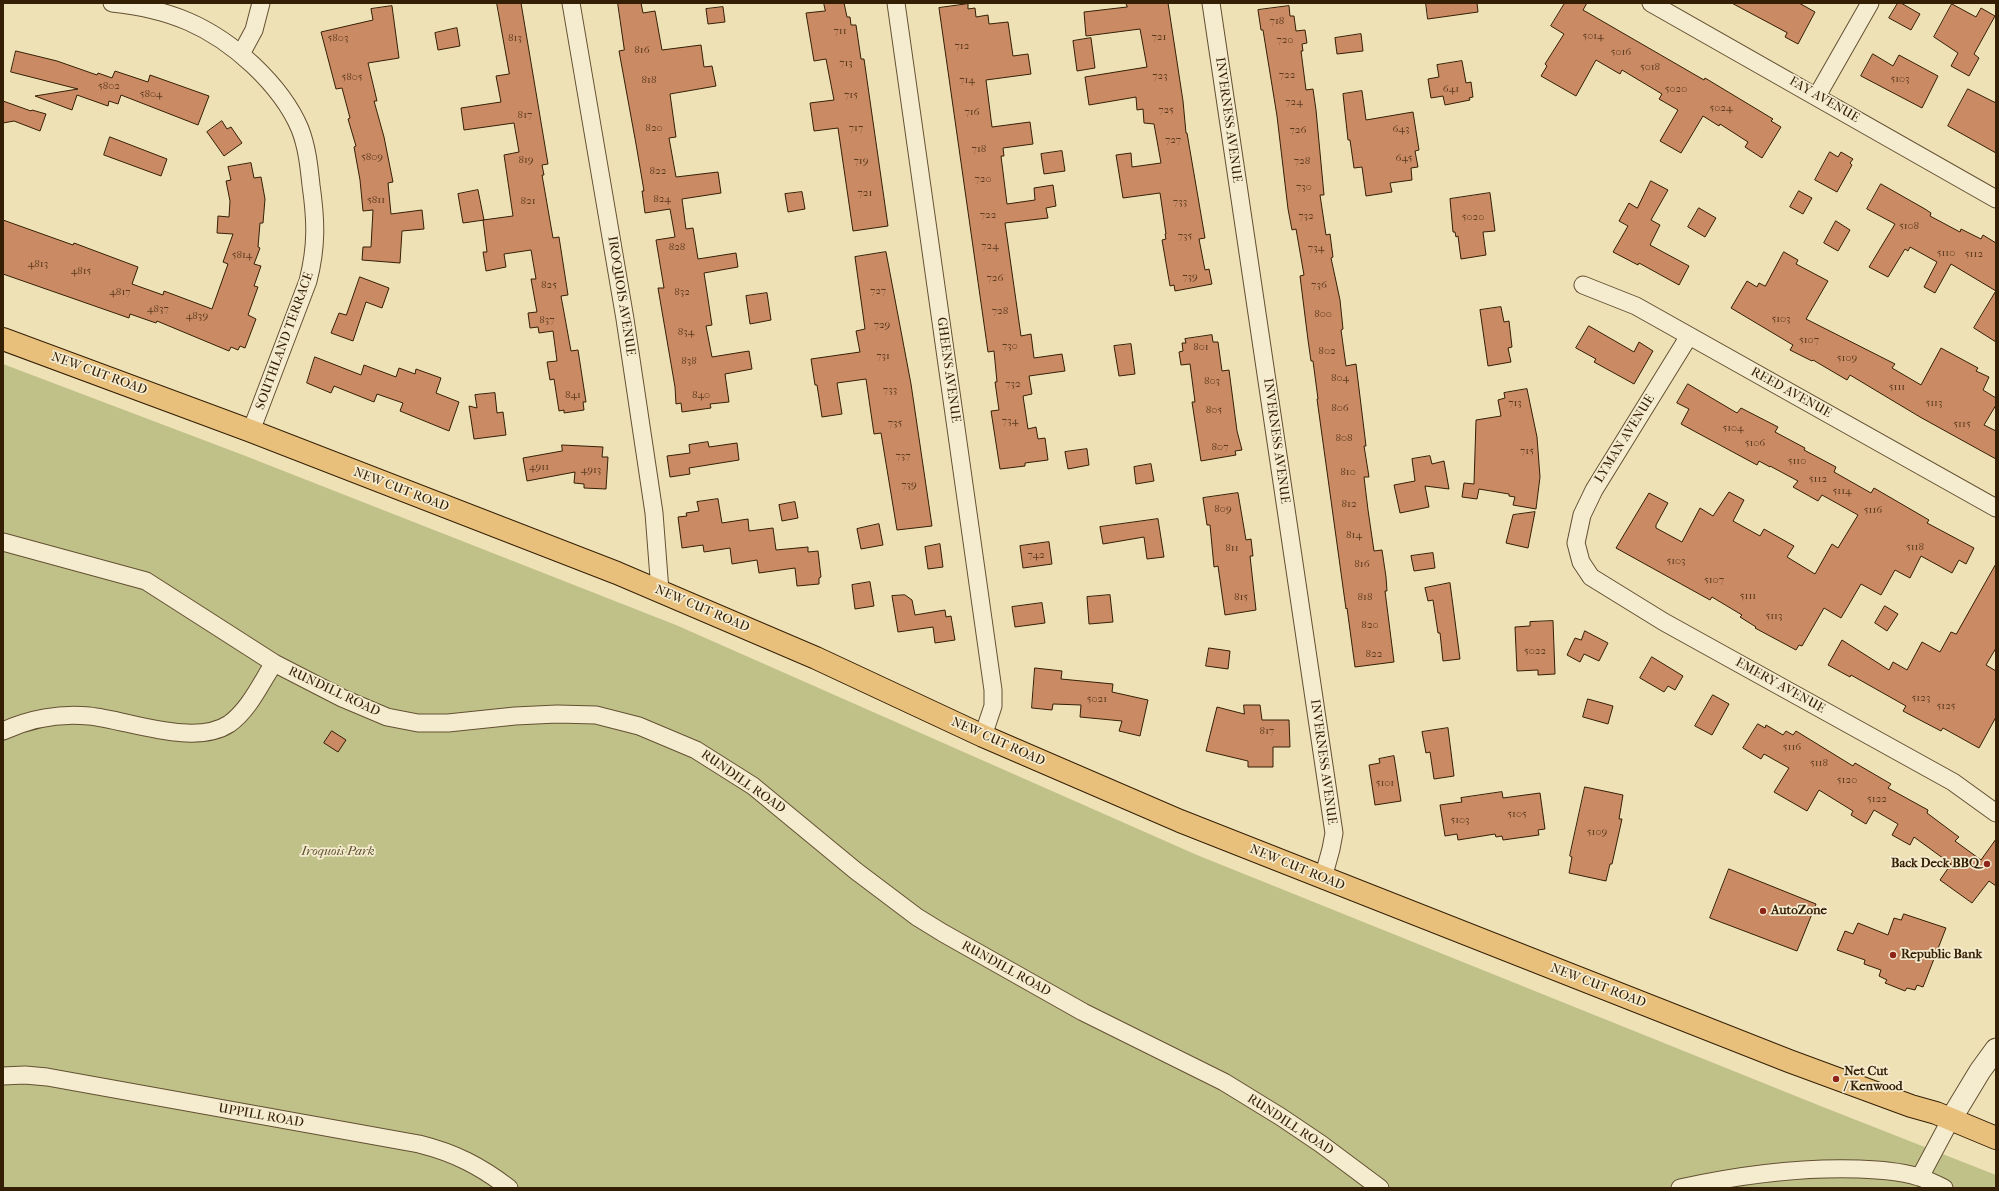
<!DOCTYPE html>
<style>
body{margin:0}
#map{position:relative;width:1999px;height:1191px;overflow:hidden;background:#efe1b6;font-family:"IM FELL French Canon",serif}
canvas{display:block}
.frame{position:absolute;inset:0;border:4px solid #341f05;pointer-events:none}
</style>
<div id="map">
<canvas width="1999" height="1191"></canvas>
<div class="frame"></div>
</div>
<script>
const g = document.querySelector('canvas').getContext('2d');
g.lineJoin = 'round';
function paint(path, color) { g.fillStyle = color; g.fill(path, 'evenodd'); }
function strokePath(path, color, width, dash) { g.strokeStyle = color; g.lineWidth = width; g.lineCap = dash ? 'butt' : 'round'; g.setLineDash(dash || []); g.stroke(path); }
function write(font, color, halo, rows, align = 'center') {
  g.font = font + ' "IM FELL French Canon",serif'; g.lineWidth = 3.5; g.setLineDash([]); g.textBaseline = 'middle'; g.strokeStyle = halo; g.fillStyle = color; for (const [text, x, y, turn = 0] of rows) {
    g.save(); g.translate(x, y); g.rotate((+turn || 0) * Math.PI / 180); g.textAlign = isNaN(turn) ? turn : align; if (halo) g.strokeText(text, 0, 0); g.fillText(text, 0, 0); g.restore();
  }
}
paint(new Path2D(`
 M3,364L243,455L676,625L1197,855L1823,1107L1996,1175V1188H3Z`), '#c0c189');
const building = new Path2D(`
 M497,3H521L548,164L542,165L544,175H542L553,238L559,237L568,295L561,296L571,351L578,350L586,402H583L584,410L564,413V410L559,411L554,379L550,380L547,362L557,361L553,331L539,333L538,327L530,328L528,313L537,312L531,279H536L531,250L504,254L506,267L486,271L483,252H487L483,220L513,216L504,155L519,152L514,123L464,130L461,108L501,102L496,76L509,74Z
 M618,3H641L643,13L655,11L662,50L701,45L704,67L712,66L716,86L670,94L676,137L669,138L676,177L718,172L721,193L682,199L686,229L693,228L698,259L736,253L738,267L704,273L712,325L706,326L712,357L749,351L752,369L725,374L729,402L710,404L711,408L682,412L681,403L676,404L675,387L658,288H664L656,240L675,237L670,209L645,213L642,191H644L636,144L619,51L624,50Z
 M824,3H844L847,17H850L851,25H856L861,59H864L888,226L853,231L838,128L814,131L810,103L834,100L826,59L814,61L806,13L825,11Z
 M1126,3H1168L1183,101L1186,133H1187L1205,238L1199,239L1205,270L1209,269L1212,284L1175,291L1174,285L1170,286L1162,240L1166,239L1165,234H1166L1160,193L1123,198L1116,155L1131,153L1132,167L1161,163L1154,124L1144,123L1143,109L1137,110L1136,97L1089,105L1085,77L1147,67L1140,29L1086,36L1084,12L1127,7Z
 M1426,3H1477L1478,12L1428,19Z
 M1565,3H1587L1583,10L1704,80L1705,78L1773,119L1771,121L1781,127L1762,158L1745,147L1748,142L1720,124L1719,126L1703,116L1681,153L1660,141L1678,110L1659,99L1662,94L1622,70L1620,74L1596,60L1576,96L1541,76L1547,66L1545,64L1564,34L1551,26Z
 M1732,3H1799L1815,12L1798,44L1785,37L1787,33Z
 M1898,3H1901L1920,14L1911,30L1889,18Z
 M968,4V9L975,8L976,17L988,15L989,24L1008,22L1013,56L1028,54L1031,74L986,80L992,127L1030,122L1033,144L1003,148L1004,156H1001L1007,204L1035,200L1034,188L1053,185L1056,206L1046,208L1048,218L1005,223L1021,336L1031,334L1034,358L1062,354L1065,371L1029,376L1032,394L1023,396L1028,429L1036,427L1038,439L1045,438L1048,460L1025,463V466L1000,469L991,411L999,410L995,382H997L994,351L988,352L939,8Z
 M1952,4L1976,17L1981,8L1995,16L1974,54L1979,58L1969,76L1951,66L1958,53L1934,37Z
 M392,6L399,58L368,63L377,101H374L384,137L393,182L388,183L391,214L422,210L424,229L402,231L400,263L362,260L363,247H371L373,210L363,211L360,180L354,147L356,146L348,119L350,118L342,88L336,89L321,32L373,20L371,9Z
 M1289,6L1290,16H1294L1296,31L1305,30L1307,43L1302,44L1303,51H1301L1306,90L1313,89L1316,110L1324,195H1320L1326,235L1330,234L1333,257L1331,258L1340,300L1343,329L1341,330L1346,366L1356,364L1366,446H1364L1369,477H1364L1368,510L1374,551L1382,550L1386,577L1387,591H1385L1394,662L1355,667L1347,608L1346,609L1317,399H1318L1313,361H1311L1308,340L1300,276L1304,275L1296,229L1292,230L1288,209L1277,116L1263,30H1261L1258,10Z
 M723,7L725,22L708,24L706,9Z
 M457,28L460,46L438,50L435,33Z
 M1361,34L1363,51L1337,54L1335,38Z
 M1091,38L1095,68L1077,71L1073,41Z
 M16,51L57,61L97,75L98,73L112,78L115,71L148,82L150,75L209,96L198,125L121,95L118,104L109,101L108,106L77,95L72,110L35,96L78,89L11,72Z
 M1873,54L1893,66L1899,55L1938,76L1922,108L1861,76Z
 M1462,61L1466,83L1471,82L1473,97L1469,98L1470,100L1445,105L1443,96L1431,98L1428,79L1439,77L1437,65Z
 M1968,89L1996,103V153L1948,126Z
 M1362,91L1366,120L1413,112L1419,150L1415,151L1418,167L1411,168L1412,180L1390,183L1392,192L1366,196L1362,167L1354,168L1350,140H1348L1343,94Z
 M3,101L31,111L32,110L46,114L40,131L14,121L3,123Z
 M222,121L227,129L231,127L242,143L224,156L207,132Z
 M110,137L167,159L161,176L104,155Z
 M1062,151L1065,171L1044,174L1041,154Z
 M1830,152L1838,157L1841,152L1853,159L1850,163L1852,165L1837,192L1815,180Z
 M251,163L254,178L261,177L265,199L263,223H260L258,247L260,248L254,264L261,266L254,286L258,287L248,315L256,319L245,348L240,346L238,350L231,347L229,351L157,321L156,323L130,314L129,318L3,274V220L73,245L74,243L138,267L132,284L163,295L164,291L212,309L228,264L223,262L233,234L217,233L218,216L229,217L230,201L226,181L231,180L228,167Z
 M1651,181L1668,190L1651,220L1660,225L1650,245L1689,266L1679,285L1639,263L1638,265L1613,252L1628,226L1619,221L1629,203L1637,208Z
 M1881,184L1925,209L1931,213L1930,216L1960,232L1961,229L1981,239L1983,235L1996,243V291L1951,264L1935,293L1924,287L1937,262L1910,247L1908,251L1905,249L1888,277L1869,267L1895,224L1867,209Z
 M478,190L484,220L463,223L458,194Z
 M1799,191L1812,198L1803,214L1790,207Z
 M802,192L805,209L788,212L785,194Z
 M1490,193L1495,231L1483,232L1486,255L1461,259L1458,236L1456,237L1455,232H1453L1450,199Z
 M1699,208L1716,218L1705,237L1688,227Z
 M1836,221L1850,230L1838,251L1824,243Z
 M886,252L911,384L932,526L897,530L881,433L874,434L866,379L837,383L842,414L822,417L817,385H815L811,359L860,352L856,331L865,329L855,257Z
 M1784,252L1798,260L1796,264L1828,281L1806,319L1895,364L1892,368L1921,385L1941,348L1978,368L1976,371L1989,377L1983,390L1996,398V405L1984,425L1996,431V459L1920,417L1850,375L1847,380L1813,360L1812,361L1790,350L1793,345L1731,308L1747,281L1757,287L1759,283L1765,286Z
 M360,277L389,288L382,308L366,302L353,341L331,333L339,313L346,315Z
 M1996,291V342L1974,328Z
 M767,293L771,320L750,324L746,296Z
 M1501,307L1504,322L1509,321L1512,347L1508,348L1511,362L1488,366L1480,310Z
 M1589,326L1634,352L1639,342L1653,351L1634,384L1594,362L1596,359L1576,348Z
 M1212,335L1213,342H1218L1222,371L1229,370L1237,431L1242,450L1235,451L1236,455L1201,461L1192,402H1195L1190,364L1181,365L1179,352L1183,351L1182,343H1186L1185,339Z
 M1131,344L1135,374L1119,376L1114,346Z
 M315,357L361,375L364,365L396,377L399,368L415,374L416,369L441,378L436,393L459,402L449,431L400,411L403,403L377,394L374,402L334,386L331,393L307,383Z
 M1688,384L1737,413L1741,408L1778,427L1775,432L1805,448L1804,450L1836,467L1834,472L1871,493L1874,488L1929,520L1927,523L1974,548L1966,564L1959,560L1952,573L1921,556L1910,578L1895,570L1881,595L1861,584L1841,618L1824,608L1802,646L1799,645L1796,650L1755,628L1756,627L1740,617L1742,615L1712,597L1710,600L1616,548L1649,493L1668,503L1656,525V528L1682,542L1700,508L1713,516L1729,492L1744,500L1733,521L1760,536L1764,529L1794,546L1787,557L1815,574L1832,544L1838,548L1858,515L1822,495L1818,501L1793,487L1798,481L1770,466V467L1759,461L1757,465L1681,424L1689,409L1677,403Z
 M1527,389L1537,437L1540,477L1536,509L1513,505L1515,497L1509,496V494L1479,489L1477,499L1462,497L1464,483L1474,484L1476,420L1501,416L1498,400L1505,398L1504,393Z
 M495,393L497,413L503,412L506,435L474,439L469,406L477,408L475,395Z
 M708,442L709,447L737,443L739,460L689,468L690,474L670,477L667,456L690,453L689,445Z
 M562,445L603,447L602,457H608L606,489L584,488V484L574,483L575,472L527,481L523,458L562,451Z
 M1087,449L1089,465L1068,469L1065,452Z
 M1430,456L1432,464L1444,461L1449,489L1425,486L1429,507L1400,513L1394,485L1415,481L1412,459Z
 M1151,464L1154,481L1136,484L1134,467Z
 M1238,493L1246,540L1251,539L1253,556H1250L1256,610L1225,615L1218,566L1214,567L1210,525H1207L1203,498Z
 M718,499L722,523L748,519L749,531L773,528L776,550L808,547V552L818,551L821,577L819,578V584L797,586L795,568L759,573L757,560L732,564L730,548L704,552L703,545L682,548L678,517L687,516L686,513L699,511L697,502Z
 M795,502L798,518L782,521L779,505Z
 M1535,512L1528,548L1506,543L1513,515Z
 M1158,519L1164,557L1147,559L1144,537L1103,544L1100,527Z
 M879,524L883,545L861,549L857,529Z
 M1049,542L1052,564L1023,568L1020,546Z
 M940,544L943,567L928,569L925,547Z
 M1433,553L1435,568L1414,571L1411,556Z
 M1996,564V648L1986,665L1996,671V717L1979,748L1943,728L1941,731L1918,719L1903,711L1906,706L1851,675L1850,677L1828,665L1842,640L1889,670L1893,662L1907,670L1922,642L1940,652L1951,632L1956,634Z
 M870,582L874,606L855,609L852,585Z
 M1450,583L1460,659L1443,661L1440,633H1438L1433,600L1428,601L1425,588Z
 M905,595L912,600L915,615L945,610L946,617L951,616L955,640L935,643L933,627L898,632L892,596Z
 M1110,595L1113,622L1089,624L1087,597Z
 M1042,603L1045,623L1015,627L1012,607Z
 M1885,606L1898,614L1887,631L1875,623Z
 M1553,621L1555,674L1538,675V670L1517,671L1515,627L1530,626V622Z
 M1585,631L1608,643L1599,661L1584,654L1580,662L1567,655L1575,638L1581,640Z
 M1209,648L1230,651L1228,669L1206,666Z
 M1652,657L1683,676L1675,690L1668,686L1664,692L1640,678Z
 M1035,668L1062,671L1061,679L1113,684L1112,692L1148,700L1140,736L1119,731L1122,721L1080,717L1081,705L1053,704L1052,710L1032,708Z
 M1713,695L1729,704L1712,735L1695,726Z
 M1588,699L1613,706L1608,724L1583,717Z
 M1244,705H1260L1262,720H1289L1290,747H1273V767H1248V761L1206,751L1217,707L1244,714Z
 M1758,724L1765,728L1766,725L1783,735L1786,731L1793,735L1796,731L1853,766L1855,763L1891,784L1888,788L1928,810L1927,813L1959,837L1955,841L1981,860L1996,839V886L1989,881L1972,903L1940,880L1951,864L1914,837L1910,845L1892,835L1898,824L1874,810L1866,824L1851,815L1853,811L1819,790L1807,811L1774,792L1789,768L1764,754L1761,759L1743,748Z
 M1448,728L1454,776L1434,779L1430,752L1426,753L1422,732Z
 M332,731L346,740L338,752L324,743Z
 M1394,756L1401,801L1375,805L1369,765L1380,763L1379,759Z
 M1585,787L1623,795L1619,819H1622L1612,864H1610L1606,881L1569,873L1572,857L1570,856Z
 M1502,792L1503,798L1540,793L1545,829L1538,830L1539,835L1503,840L1502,836L1496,837L1495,834L1458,840L1457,834L1445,836L1440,805L1462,802L1461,798Z
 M1729,869L1816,904L1797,951L1710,918Z
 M1904,914L1946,928L1923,987L1917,985L1915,990L1907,988L1905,991L1885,983L1887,980L1879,976L1881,970L1864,964L1865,960L1837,950L1845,931L1853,934L1858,923L1888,935L1894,918L1901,920Z`);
paint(building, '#ca8a64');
strokePath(building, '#341f05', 1);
const minor = new Path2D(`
 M112,3C170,9 211,26 253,65C272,83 290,105 300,129C307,147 309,166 311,185C316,220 317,246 308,281L251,431
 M571,3L625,319L654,513L660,591
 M896,3L993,690V706L983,736
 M1211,3L1334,833L1331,849L1323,878
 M1651,3L1996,199
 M241,54L254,30L261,3
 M1817,96L1870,3
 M1583,285L1636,306L1996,508
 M1689,336L1594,490L1582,515L1576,543L1581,562L1591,577L1664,622L1953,782L1996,813
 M3,542L146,581L274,663L342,698L387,717L418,723H448L515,716L557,714L596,715L639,726L696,750L753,786L856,871L917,917L943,933L1083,1012L1224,1082L1281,1117L1321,1144L1380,1188
 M3,731C29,719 60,713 89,716C128,720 194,747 229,724C249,710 261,683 274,663
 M3,1076L25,1075L47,1077L419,1144C455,1153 480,1166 509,1188
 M1920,1177L1951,1119
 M1680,1188C1739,1175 1798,1167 1859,1169C1879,1170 1899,1171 1919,1177C1928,1180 1936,1184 1944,1188`);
const tertiary = new Path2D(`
 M1951,1119L1980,1071L1996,1049`);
const primary = new Path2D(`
 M3,339L251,431L617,573L816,658L983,736L1180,821L1789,1061L1911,1106L1936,1113L1996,1138`);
strokePath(minor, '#635031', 19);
strokePath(tertiary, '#635031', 23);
strokePath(primary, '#341f05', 24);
strokePath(minor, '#f5ecd0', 17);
strokePath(tertiary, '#f5ecd0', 21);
strokePath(primary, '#e8c07b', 22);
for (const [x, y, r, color] of [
 [1987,864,4,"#8f2418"],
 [1763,911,4,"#8f2418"],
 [1893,955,4,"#8f2418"],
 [1836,1079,4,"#8f2418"]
]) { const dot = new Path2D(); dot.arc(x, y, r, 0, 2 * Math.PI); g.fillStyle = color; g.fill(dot); strokePath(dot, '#f5ecd0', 1.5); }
write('11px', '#5a3a1d', null, [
 ["718",1277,21],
 ["711",840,31],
 ["5014",1593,36],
 ["721",1159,37],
 ["5803",338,38],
 ["813",515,38],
 ["720",1285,40],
 ["712",962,46],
 ["816",642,50],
 ["5016",1621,52],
 ["713",846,63],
 ["5018",1650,67],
 ["722",1287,75],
 ["723",1160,76],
 ["5805",352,77],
 ["5103",1900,79],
 ["818",649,80],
 ["714",967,80],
 ["5802",109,86],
 ["641",1451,89],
 ["5020",1676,89],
 ["5804",151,94],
 ["715",851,95],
 ["724",1294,102],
 ["5024",1721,108],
 ["725",1166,110],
 ["716",972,112],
 ["817",525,115],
 ["820",654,128],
 ["717",856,128],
 ["643",1401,129],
 ["726",1298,130],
 ["727",1173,140],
 ["718",979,149],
 ["5809",372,157],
 ["645",1404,158],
 ["819",526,160],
 ["719",861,161],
 ["728",1302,161],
 ["822",658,171],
 ["720",983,179],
 ["730",1304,187],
 ["721",865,193],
 ["824",662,199],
 ["5811",376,200],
 ["821",528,201],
 ["733",1180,202],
 ["722",988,215],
 ["732",1306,216],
 ["5020",1473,217],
 ["5108",1909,226],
 ["735",1185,236],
 ["724",990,246],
 ["828",677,247],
 ["734",1316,248],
 ["5110",1946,253],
 ["5112",1974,254],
 ["5814",242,255],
 ["4813",38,264],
 ["4815",81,271],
 ["739",1190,277],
 ["726",995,278],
 ["825",549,285],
 ["736",1319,285],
 ["727",878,291],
 ["4817",120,292],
 ["832",682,292],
 ["4837",158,309],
 ["728",1000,311],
 ["800",1323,314],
 ["4839",197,316],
 ["5103",1781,319],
 ["837",547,320],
 ["729",882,325],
 ["834",686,332],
 ["5107",1809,340],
 ["730",1010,346],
 ["801",1201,347],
 ["802",1327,351],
 ["731",883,356],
 ["5109",1847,358],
 ["838",689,361],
 ["804",1340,378],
 ["803",1212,381],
 ["732",1013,384],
 ["5111",1897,387],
 ["733",890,390],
 ["841",573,395],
 ["840",701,395],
 ["713",1515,403],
 ["5113",1934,403],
 ["806",1340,408],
 ["805",1214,410],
 ["734",1010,421],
 ["735",895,423],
 ["5115",1962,424],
 ["5104",1733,428],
 ["808",1344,438],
 ["5106",1755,443],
 ["807",1220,447],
 ["715",1527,451],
 ["737",903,456],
 ["5110",1797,461],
 ["4911",539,467],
 ["4913",591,470],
 ["810",1348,472],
 ["5112",1818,479],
 ["739",909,485],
 ["5114",1842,491],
 ["812",1349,504],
 ["809",1223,509],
 ["5116",1873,510],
 ["814",1354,535],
 ["5118",1915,547],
 ["811",1232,548],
 ["742",1036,555],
 ["5103",1676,561],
 ["816",1362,564],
 ["5107",1714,580],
 ["5111",1748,596],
 ["815",1241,597],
 ["818",1365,597],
 ["5113",1774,616],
 ["820",1370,625],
 ["5022",1535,651],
 ["822",1374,654],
 ["5123",1921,698],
 ["5021",1097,699],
 ["5125",1946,706],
 ["817",1267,731],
 ["5116",1792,747],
 ["5118",1819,763],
 ["5120",1847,780],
 ["5101",1385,783],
 ["5122",1877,799],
 ["5105",1517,814],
 ["5103",1460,820],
 ["5109",1597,832]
]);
write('13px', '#341f05', '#f5ecd0', [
 ["FAY AVENUE",1824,100,30],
 ["INVERNESS AVENUE",1228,120,82],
 ["IROQUOIS AVENUE",621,296,81],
 ["SOUTHLAND TERRACE",285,341,-70],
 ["GHEENS AVENUE",948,370,82],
 ["NEW CUT ROAD",99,374,20],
 ["REED AVENUE",1791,393,29],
 ["LYMAN AVENUE",1625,439,-58],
 ["INVERNESS AVENUE",1276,441,82],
 ["NEW CUT ROAD",401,490,21],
 ["NEW CUT ROAD",702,609,23],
 ["EMERY AVENUE",1780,686,29],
 ["RUNDILL ROAD",334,692,25],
 ["NEW CUT ROAD",998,742,24],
 ["INVERNESS AVENUE",1323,762,82],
 ["RUNDILL ROAD",743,782,35],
 ["NEW CUT ROAD",1297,868,22],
 ["RUNDILL ROAD",1006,969,29],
 ["NEW CUT ROAD",1598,986,21],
 ["UPPILL ROAD",261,1116,10],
 ["RUNDILL ROAD",1290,1125,33]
]);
write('italic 13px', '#5e502d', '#f5ecd0', [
 ["Iroquois Park",338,852]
]);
write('bold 13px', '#341f05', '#f5ecd0', [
 ["Back Deck BBQ",1979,864,"right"],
 ["AutoZone",1771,911],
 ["Republic Bank",1901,955],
 ["Net Cut",1844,1072],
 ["/ Kenwood",1844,1087]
], 'left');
</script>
